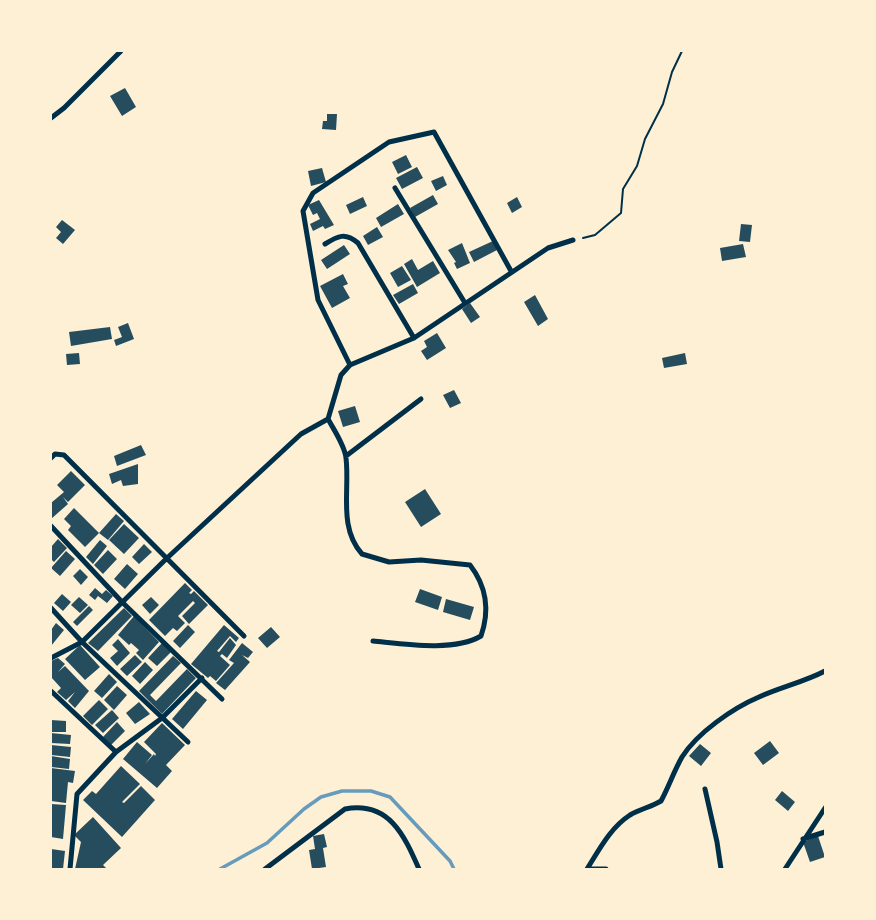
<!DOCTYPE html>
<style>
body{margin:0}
#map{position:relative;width:876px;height:920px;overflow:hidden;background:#fdf0d5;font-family:"Golos Text",sans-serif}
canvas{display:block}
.frame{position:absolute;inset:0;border:52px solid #fdf0d5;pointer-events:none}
</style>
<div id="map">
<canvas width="876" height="920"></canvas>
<div class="frame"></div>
</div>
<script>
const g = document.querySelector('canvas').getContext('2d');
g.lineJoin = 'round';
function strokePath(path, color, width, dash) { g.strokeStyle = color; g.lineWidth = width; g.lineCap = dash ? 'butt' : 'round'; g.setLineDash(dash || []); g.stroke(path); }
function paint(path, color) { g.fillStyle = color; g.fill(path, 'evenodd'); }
strokePath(new Path2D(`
 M220,869L267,843L304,809L321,797L342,791H371L390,797L450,861L454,869`), '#669bbc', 3.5);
paint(new Path2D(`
 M125,88L136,107L122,116L110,96Z
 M327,114H337L336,130L322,129L323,121H327Z
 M406,155L412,167L398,174L392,162Z
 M417,167L423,178L402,189L396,178Z
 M322,168L326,182L311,186L308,171Z
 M443,176L447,185L436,191L431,181Z
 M433,195L438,204L415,217L410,208Z
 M363,197L367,206L350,214L346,205Z
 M517,197L522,207L512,213L507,203Z
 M319,200L334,225L325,229L323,226L313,231L310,224L320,219L317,213L313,215L308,205Z
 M398,204L404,214L381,227L376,218Z
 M62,220L75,230L63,244L56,238L61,232L56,227Z
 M741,224L752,225L750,242L739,241Z
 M377,227L383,237L368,245L363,236Z
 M493,241L497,250L474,262L469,252Z
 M462,243L470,263L457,269L454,263L456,262L448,250Z
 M743,244L746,257L722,261L720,248Z
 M344,245L350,254L327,269L321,260Z
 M412,259L418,270L433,261L440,273L417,287L404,264Z
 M402,266L411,280L398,287L390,273Z
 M343,274L348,284L343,286L350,298L332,308L320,286Z
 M413,284L418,293L399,304L393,295Z
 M535,295L548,319L538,326L524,302Z
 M470,303L480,317L471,323L462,309Z
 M128,323L134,339L116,346L114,340L122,337L118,327Z
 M110,327L112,339L71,346L69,332Z
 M437,333L446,348L427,360L421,351L427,347L424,341Z
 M79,353L80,364L67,365L66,354Z
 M685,353L687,364L664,368L662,358Z
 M454,390L461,403L450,408L443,395Z
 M355,406L360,422L343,427L338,411Z
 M141,445L146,455L117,466L114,456Z
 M138,464V484L123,486L121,480L112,484L109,474Z
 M71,471L85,485L68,502L63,497L68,504L51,519V503L64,492L57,485Z
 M425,489L441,514L421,527L405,502Z
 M74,508L99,533L85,547L68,530L71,526L64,519Z
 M116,514L124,521L108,540L99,533Z
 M124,524L139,538L124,554L109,540Z
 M58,539L67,548L54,562L51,559V547Z
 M100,540L107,546L93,564L86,557Z
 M144,544L152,552L139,564L132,557Z
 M108,550L117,559L103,574L94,565Z
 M66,551L75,559L60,576L51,568Z
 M127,564L138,574L125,589L114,579Z
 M80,569L88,577L81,585L73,576Z
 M185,583L192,590L189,593L191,594L194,591L208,605L189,624L182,616L195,603L193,601L178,616L185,623L177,631L173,628L165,636L149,620Z
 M95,588L102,594L106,590L113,596L107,603L98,596L95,600L89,595Z
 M420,589L442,597L438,610L415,602Z
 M62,594L71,602L63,611L54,603Z
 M79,597L88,605L80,613L71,605Z
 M151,597L159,605L150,614L142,605Z
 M446,599L474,607L470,620L443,612Z
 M89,606L93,610L77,626L73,622Z
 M124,608L132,616L98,651L88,643Z
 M134,616L159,642L143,660L136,653L139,650L131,643L129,645L118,635Z
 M56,623L64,630L51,646V630Z
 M188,625L195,632L180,648L173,641Z
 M224,625L239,638L236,642L230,636L217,651L219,652L230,638L236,645L227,658L222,654L220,656L230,665L216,681L210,676L208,678L191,664Z
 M271,627L280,637L267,648L258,638Z
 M118,639L130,653L117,666L110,658L118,651L112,645Z
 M162,643L171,652L157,666L148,658Z
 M242,643L253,652L248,658L242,655L250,662L225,690L216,683L234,663L229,660Z
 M80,645L100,667L85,680L65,659Z
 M135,655L142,662L127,676L120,669Z
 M173,656L181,663L150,695L156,701L187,669L196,678L162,714L139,691Z
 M58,658L65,664L58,672L65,666L89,691L75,708L68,701L75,692L66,700L57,692L61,688L51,677V661Z
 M145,662L153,670L140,684L132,676Z
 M109,674L117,682L102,698L94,691Z
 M117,686L127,695L114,710L104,700Z
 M196,691L207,700L183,729L172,719Z
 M99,700L108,709L92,725L83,716Z
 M139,702L150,714L135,724L126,713Z
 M112,710L119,718L103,733L95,725Z
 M51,720L66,721V732H51Z
 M117,722L125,731L111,745L103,737Z
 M162,723L185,745L166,765L172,771L157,788L123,759L137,742L152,755L145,764L154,754L155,756L156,754L144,742Z
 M51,733L71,735L70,744L51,743Z
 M770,741L779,753L763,765L754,753Z
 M700,744L711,753L701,766L689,756Z
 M51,745L71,747L70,757L51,755Z
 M51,756L70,759L69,769L51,767Z
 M121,766L140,784L122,802L124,803L141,786L155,800L122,837L83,800L92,791L96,794Z
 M51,768L75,771L73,783L68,782L66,803L51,801Z
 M782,791L795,802L788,811L775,800Z
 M51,804L66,805L63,839L51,837Z
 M93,817L121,848L103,865L107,869H75L81,842L74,835Z
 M324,834L327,847L323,848L326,867L312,869L309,850L315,849L313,836Z
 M818,836L825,857L810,862L803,842Z
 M51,849L65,851L63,869H51Z`), '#264d5e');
strokePath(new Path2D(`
 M583,238L595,235L621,213L623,189L637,166L645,139L663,104L672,72L682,51`), '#003049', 2);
strokePath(new Path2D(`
 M51,118L64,108L121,51
 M395,188L465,303
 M325,244C338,236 345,232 358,243L414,338
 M350,365L318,300L303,211L313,193L389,142L434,132L511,271
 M328,419C334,430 345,446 346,458C350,490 338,527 362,554L389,562L421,560L470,565C487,587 490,610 481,636C454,652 404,644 373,641
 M346,456L421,399
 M51,458L55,454L64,455L244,636
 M51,526L122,602L222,699
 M51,608L82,642L188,742
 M51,658L82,642L166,559L301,434L328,419L341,375L350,365L414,338L548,248L573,240
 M51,691L116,752
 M705,789L717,842L721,869
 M803,839L825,832
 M70,869L77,794L116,752L162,718L202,678
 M265,869L345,809C389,801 404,835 419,869
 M587,869C599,850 610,828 630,815C640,809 651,807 661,801C669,786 674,771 682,757C697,733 733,708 759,697C781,687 804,682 825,671
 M592,869H606
 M785,869L825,808`), '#003049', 5);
</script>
